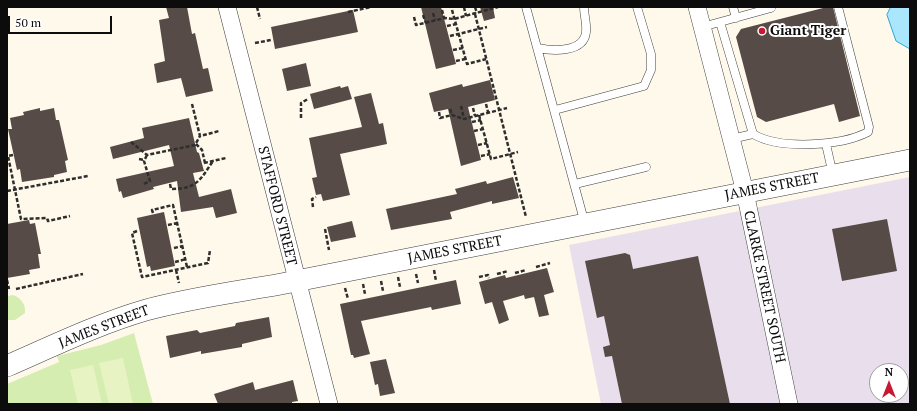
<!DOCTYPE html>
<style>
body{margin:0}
#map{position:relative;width:917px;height:411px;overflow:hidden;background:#fff9eb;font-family:"PT Serif",serif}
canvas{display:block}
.frame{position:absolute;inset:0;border:8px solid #0c0c0c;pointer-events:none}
.north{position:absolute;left:869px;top:363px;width:40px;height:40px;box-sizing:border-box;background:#fff;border:1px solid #9e9e9e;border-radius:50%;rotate:0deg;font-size:11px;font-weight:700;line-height:16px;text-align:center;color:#0c0c0c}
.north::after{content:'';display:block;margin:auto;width:14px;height:18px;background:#c81732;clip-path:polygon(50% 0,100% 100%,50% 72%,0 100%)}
.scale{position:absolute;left:8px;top:16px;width:104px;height:18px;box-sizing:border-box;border:2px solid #0c0c0c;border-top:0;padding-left:5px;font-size:12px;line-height:14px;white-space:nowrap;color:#0c0c0c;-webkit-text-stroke:3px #fff;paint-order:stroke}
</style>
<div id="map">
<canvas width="917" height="411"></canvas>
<div class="frame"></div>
<div class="north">N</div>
<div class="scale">50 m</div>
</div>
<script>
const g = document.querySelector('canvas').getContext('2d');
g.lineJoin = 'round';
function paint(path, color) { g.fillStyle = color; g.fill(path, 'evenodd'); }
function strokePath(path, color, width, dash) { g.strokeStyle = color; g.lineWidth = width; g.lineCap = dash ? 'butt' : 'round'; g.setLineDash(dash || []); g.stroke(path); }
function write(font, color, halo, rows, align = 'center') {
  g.font = font + ' "PT Serif",serif'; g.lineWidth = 4; g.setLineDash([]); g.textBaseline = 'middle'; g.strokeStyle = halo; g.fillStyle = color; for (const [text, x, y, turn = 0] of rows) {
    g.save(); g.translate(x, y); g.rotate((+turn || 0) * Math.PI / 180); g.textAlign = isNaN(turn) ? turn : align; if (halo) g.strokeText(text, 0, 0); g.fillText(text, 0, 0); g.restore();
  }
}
paint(new Path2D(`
 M910,177V404H601L569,245ZM877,371H901V395H877Z`), '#e9dfec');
paint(new Path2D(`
 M13,295C21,298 26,304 25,313L15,320H7V296Z
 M134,333L153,404H7V384L59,362L57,356L101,345Z`), '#d6edb1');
paint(new Path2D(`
 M123,358L133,404H109L99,363Z
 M93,365L102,404H78L70,370Z`), '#e8f3c3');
const water = new Path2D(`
 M891,7H910V49L896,41L887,15Z`);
paint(water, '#aae6fc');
strokePath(water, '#2aa6da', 1);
paint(new Path2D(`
 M166,7H187L192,34L195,33L203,69L208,68L213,91L186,97L181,78L157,83L154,64L165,61L159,20L169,18Z
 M421,7H441L456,64L436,69Z
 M480,7H493L495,18L484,21Z
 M827,7H833L860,116L839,122L834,104L766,122L757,117L736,37L741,29Z
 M353,10L358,32L275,49L271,27Z
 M306,63L311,86L287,91L282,69Z
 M490,80L495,100L468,107L481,160L461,166L448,109L434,112L429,93L462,84L463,87Z
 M340,86L341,88L348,86L352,99L314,109L310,94Z
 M371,93L379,124L383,123L387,144L340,154L350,195L323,201L321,194L316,195L312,178L317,177L309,138L362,127L354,97Z
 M40,108V111L54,108L56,120H59L68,160L65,161L67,172L54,175V177L22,182L20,169L17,170L8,129H12L10,118L24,115L23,112Z
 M189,118L197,152L199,153L204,171L193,173L199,197L231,189L237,213L216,218L213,207L181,212L177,181L153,187L154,189L123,198L121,191L119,192L116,179L174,166L169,145L113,159L110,147L144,138L142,128Z
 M513,177L519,198L492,204V201L450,212L452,219L391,230L386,209L457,194L455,189L486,181L487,184Z
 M164,212L175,266L151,271L150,266L147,267L137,218Z
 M887,219L897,271L842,281L832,229Z
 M29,220L30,224L35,223L41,254H38L40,268L29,270L30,274L7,278V224Z
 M352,221L356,237L331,242L327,227Z
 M625,253L630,255L633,269L698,256L730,404H622L612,356L605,357L603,347L610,345L604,316L597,318L585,261Z
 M547,268L554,292L544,295L549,315L539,317L534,297L525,299L524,295L503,301L509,320L499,324L492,302L485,304L479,282L505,275L506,278Z
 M456,280L461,304L432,310L431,307L361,321L370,354L354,358L353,355H351L340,304Z
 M269,317L272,337L242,344V347L201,354V351L170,358L166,336L197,330L200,333L235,326L236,323Z
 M386,359L395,393L380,396L378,384L375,385L370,362Z
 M293,380L298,401L292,402V404H218L214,394L253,382L255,390Z`), '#564b47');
const service = new Path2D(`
 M526,7L585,224
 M733,7L736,18
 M720,22L753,134C780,150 841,146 868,132L869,127L838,7
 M702,27L771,8
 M538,48C552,51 584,53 586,32C587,24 584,15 584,7
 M555,110L644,86L651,70V54L637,7
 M731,139L753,134
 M826,144L833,175
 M575,184L646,167`);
const minor = new Path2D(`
 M227,7L329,404
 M697,7L745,192L789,404`);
const tertiary = new Path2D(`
 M7,366C53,346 98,324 146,310C190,298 236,292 281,284L910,160`);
strokePath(service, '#3f3f3f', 9);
strokePath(minor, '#3f3f3f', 18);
strokePath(tertiary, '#3f3f3f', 22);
strokePath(new Path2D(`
 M257,7L260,19
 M464,7L466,16
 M475,7L477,13
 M442,10L444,18
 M452,10L467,64L486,59
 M348,12L371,7
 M433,13L435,20
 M475,14L526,217
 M423,15L426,23
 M414,17L416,25L445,18L454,19L498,7
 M447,26L456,24
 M450,36L487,27
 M255,43L271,40
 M453,50L463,48
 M456,61L465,59
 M192,104L200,136L219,131
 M486,104L488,112
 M461,106L464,119
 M473,108L475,116
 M450,109L452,115
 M439,112L440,118L452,115L464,119L507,108
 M479,115L491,159L518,152
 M301,118V103L308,99
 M472,122L481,120
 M474,131L483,129
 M131,142L147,155L195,145L200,136
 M196,144L202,150L205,163
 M478,145L487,143
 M13,155L8,156L21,219L47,218L48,221L70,216
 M481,156L490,154
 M139,159L145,160
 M204,163L226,158
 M144,184L150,181L144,161L147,155
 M170,184L171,189C197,189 200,180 213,161
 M7,191L88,176
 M313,207L312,199L316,197
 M153,213L152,210L173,205L187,267
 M168,225L177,223
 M325,229L329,250
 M137,231L132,233L142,277L208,263L210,250
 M174,248L183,246
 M175,262L186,259
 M536,267L550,263
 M176,270L179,283
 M434,270L436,281
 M515,273L526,270
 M416,274L418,283
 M497,274L508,271
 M398,277L400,287
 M479,277L488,275L489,278
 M7,280L9,289
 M381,281L383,291
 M363,284L365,294
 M345,288L348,299
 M16,289L83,274`), '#2e2e2e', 2.5, [4, 2]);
strokePath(service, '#fff', 8);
strokePath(minor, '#fff', 17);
strokePath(tertiary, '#fff', 21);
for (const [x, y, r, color] of [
 [762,31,4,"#c81732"]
]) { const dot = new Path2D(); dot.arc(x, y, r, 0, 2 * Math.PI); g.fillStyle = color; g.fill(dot); strokePath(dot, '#fff', 1.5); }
write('bold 14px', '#0c0c0c', '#fff', [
 ["Giant Tiger",770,31]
], 'left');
write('14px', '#0c0c0c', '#fff', [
 ["JAMES STREET",772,187,-11],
 ["STAFFORD STREET",277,206,76],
 ["JAMES STREET",455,250,-11],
 ["CLARKE STREET SOUTH",764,287,78],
 ["JAMES STREET",104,327,-21]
]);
</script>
